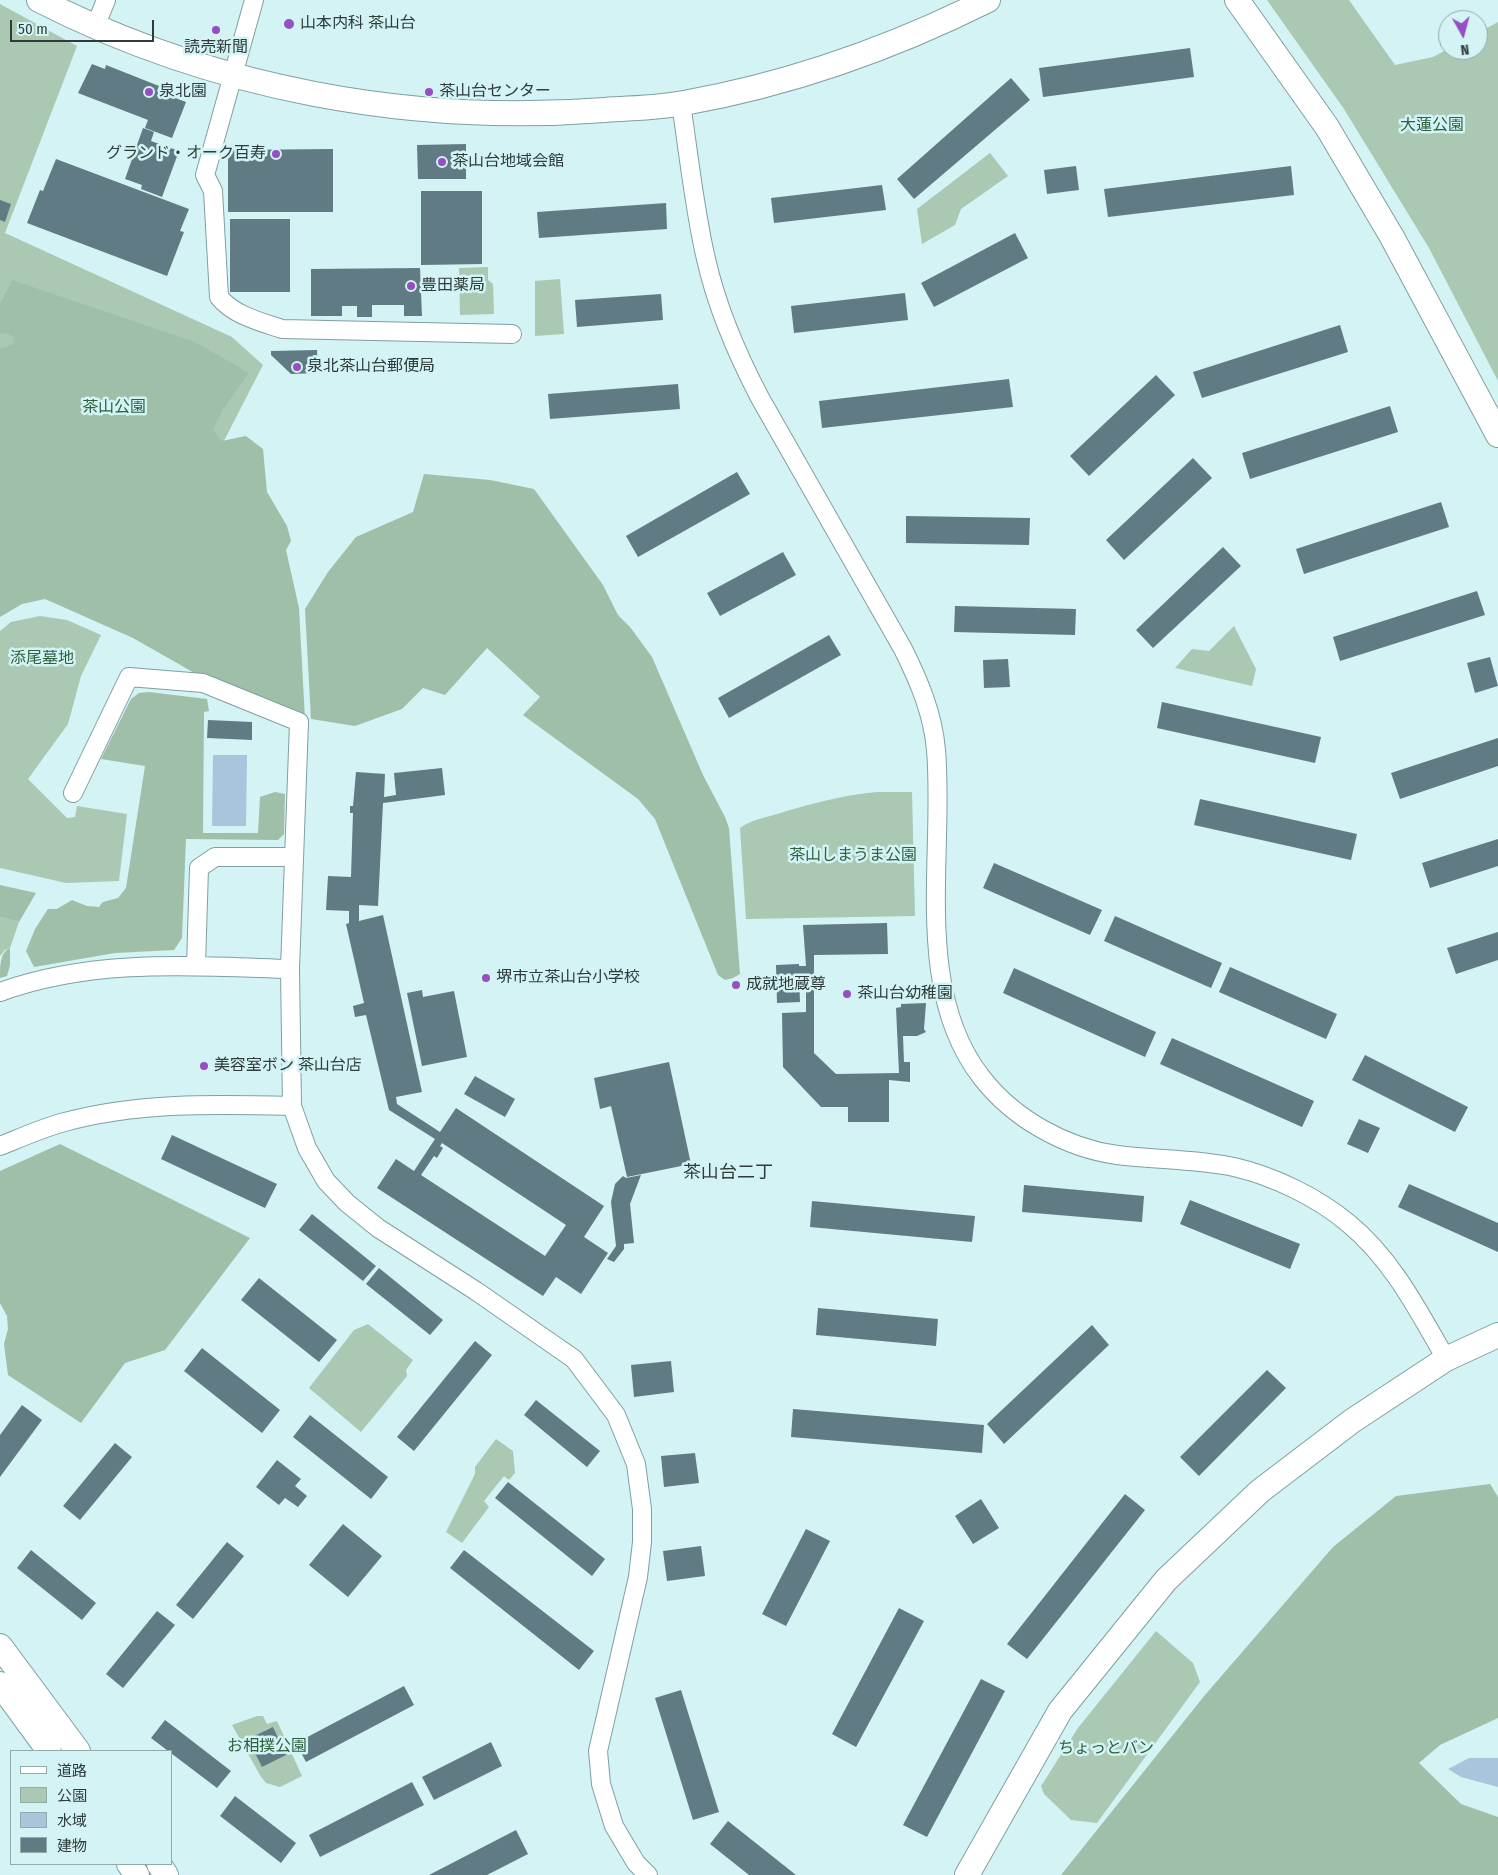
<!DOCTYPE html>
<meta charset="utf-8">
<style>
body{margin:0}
#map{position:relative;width:1498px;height:1875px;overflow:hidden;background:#d3f3f4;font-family:"Fira Sans Condensed","Noto Sans JP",sans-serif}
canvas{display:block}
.legend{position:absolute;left:10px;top:1750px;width:162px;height:115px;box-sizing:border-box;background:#d3f3f4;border:1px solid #92aaaa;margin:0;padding:6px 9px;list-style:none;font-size:15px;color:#303c3c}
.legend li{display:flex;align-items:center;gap:10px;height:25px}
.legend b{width:25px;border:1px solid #92aaaa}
.north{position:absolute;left:1438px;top:10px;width:50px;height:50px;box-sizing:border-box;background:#d3f3f4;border:1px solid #92aaaa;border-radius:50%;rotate:173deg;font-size:14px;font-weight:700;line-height:20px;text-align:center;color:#303c3c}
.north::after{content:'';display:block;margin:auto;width:18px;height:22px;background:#954fc3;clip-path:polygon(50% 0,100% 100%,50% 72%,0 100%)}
.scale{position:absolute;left:10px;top:20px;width:144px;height:22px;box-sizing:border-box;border:2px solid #303c3c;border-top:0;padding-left:6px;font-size:15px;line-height:18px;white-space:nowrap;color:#303c3c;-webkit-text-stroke:4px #d3f3f4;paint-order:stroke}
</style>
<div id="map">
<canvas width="1498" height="1875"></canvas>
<ul class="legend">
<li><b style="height:6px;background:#fff"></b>道路</li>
<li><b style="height:14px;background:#abc8b3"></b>公園</li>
<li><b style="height:14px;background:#a7c5dd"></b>水域</li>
<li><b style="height:14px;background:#617b84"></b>建物</li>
</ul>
<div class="north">N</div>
<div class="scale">50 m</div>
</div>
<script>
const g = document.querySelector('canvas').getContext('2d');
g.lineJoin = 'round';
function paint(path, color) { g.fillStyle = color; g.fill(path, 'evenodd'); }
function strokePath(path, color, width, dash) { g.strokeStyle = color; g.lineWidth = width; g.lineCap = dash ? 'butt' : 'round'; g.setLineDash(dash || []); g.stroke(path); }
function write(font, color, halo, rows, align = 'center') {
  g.font = font + ' "Fira Sans Condensed","Noto Sans JP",sans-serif'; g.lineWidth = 5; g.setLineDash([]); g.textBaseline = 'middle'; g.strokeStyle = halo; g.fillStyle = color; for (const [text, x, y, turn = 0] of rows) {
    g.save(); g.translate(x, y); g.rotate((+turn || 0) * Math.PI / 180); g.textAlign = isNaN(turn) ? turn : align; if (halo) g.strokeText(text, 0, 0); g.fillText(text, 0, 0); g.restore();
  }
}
paint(new Path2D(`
 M1267,0H1349L1395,65L1433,57L1448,49L1478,50V33L1498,22V381L1429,248L1344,109Z
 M0,4L77,46L5,233L232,337L263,365L127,629L9,582L0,595Z
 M990,153L1008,176L961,209L955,225L922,244L917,209Z
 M488,267V280L493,284L494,314L460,315L459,268Z
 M560,279L564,334L535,336V281Z
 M40,616L67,620L101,635L81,676L68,724L28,779L67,818L75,817L77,806L127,814L119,881L66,883L0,868V631L11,622Z
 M1234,626L1256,669L1252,686L1175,668L1192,649L1209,651Z
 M877,792H912L915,916L746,919L740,828C751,820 764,818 777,814C810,804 842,795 877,792Z
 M0,917L19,922L10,948L5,950L0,956Z
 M368,1324L413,1360L406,1370L407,1376L361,1432L309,1388L354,1330Z
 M496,1439L513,1451L515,1473L509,1480L504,1476L484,1501L489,1507L462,1543L446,1532L475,1474V1467Z
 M1156,1631L1193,1663L1200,1682L1097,1823L1071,1820L1044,1794L1041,1786L1078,1728Z
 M257,1716H263L267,1724L277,1721L302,1776L280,1787L266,1783L261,1777L232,1725Z`), '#abc8b3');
paint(new Path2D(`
 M12,280L195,342L249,373L223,409L213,430L222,441L246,436L263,449L267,492L287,526L291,541L286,550L299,608L305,719L205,679L133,638L45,599L22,604L0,617V349L13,344L14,338L7,333L0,334V304Z
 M424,474L490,480L534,489L603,585L618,615L630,627L652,657L703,775L725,817L729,828L740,974L733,978L725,980L718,975L655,819L638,799L523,715L540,697L487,648L445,695L423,688L402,709L355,726L311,719L305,609L328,572L356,537L413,512Z
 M149,692L207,699L209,711L204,712L203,833H258L260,797L275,792L285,794L284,834L278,840L186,839L182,938L174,950L115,953L34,967L26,951L35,929L48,909H57L72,900L87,906L99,907L103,902L118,898L126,888L145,766L101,759L131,699L139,693Z
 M0,885L36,893L19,922L0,917Z
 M10,948V965L7,976L0,978C0,967 0,952 10,948Z
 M60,1144L250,1238L165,1350L125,1363L81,1423L8,1375L4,1344L8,1329L7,1316L0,1303V1171Z
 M1490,1484L1498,1497V1718L1440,1745L1419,1763L1461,1804L1498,1817V1875H1061L1205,1695L1333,1547L1396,1496Z`), '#9fbfa8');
paint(new Path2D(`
 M213,755H247L246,826H212Z
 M1469,1758H1498V1787L1461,1777L1448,1769Z`), '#a7c5dd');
paint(new Path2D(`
 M1190,48L1194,77L1043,97L1039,68Z
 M92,64L105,69L106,65L159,86L157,91L186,102L172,138L145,128L148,120L78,93Z
 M1011,78L1030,100L914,199L897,179Z
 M143,128L154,132L151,141L179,151L162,197L141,189L142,185L125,179Z
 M466,144V179H418L417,145Z
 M333,149V212H228V150Z
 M56,159L189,209L180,231L184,232L167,276L27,223L40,190L43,191Z
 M1076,166L1079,190L1047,194L1044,170Z
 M1291,166L1294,195L1108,217L1104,189Z
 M882,185L886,210L774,223L771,198Z
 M421,191H482V264L421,265Z
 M0,200L11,204L5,222L0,220Z
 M666,203L667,229L539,238L537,212Z
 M230,219H290V292H230Z
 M1015,233L1028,258L934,307L921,283Z
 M420,268L422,316H404V305H372V317H357V306H342V316H311V269Z
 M905,293L908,320L794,333L791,306Z
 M661,294L663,320L577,327L575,300Z
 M1340,325L1348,352L1202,398L1193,372Z
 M317,350L318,373L291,374L271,355V351Z
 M1156,375L1175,395L1089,476L1070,456Z
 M1009,379L1013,407L822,428L819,401Z
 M678,384L680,409L550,419L548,394Z
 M1390,406L1398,432L1250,479L1242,453Z
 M1193,458L1212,478L1124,560L1106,540Z
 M737,472L750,494L638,557L626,536Z
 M1441,502L1449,527L1304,574L1296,549Z
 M906,516L1030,518L1029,545L906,543Z
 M1223,547L1241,566L1153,648L1136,630Z
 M783,552L796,575L720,616L707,593Z
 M1477,591L1485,615L1340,661L1333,637Z
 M955,606L1076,609L1075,635L954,632Z
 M829,635L841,655L729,718L718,698Z
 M1490,657L1498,686L1475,693L1467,663Z
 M1008,659L1010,687L984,688L983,660Z
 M1162,702L1321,737L1315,763L1157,728Z
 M208,720L252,722V740L207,738Z
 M1498,738V766L1400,799L1391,773Z
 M442,768L445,795L383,803L378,906L359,905V921L383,915L422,1092L396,1097L397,1104L440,1132L456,1108L604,1206L584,1237L608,1253L581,1294L556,1277L543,1296L377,1188L396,1159L414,1171L435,1139L389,1110L366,1015L355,1017L353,1006L364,1003L346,924L349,923V911L326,910L328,876L351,877L353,813H350V806H353L356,772L385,774L384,797L396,795L394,773ZM442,1143L566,1225L545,1256L421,1175L434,1156L437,1158L443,1148L440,1146Z
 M1200,799L1357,834L1351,860L1194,825Z
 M1498,839V866L1430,888L1422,863Z
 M994,863L1102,910L1090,935L983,888Z
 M1115,916L1222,963L1211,988L1104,941Z
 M887,923L888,954L814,955V1053L836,1074L899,1073L896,1008L901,1007V1004L926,1003L924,1029L926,1032L917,1036H903L904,1062H910V1082L889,1080V1122H848V1107H821L783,1067L782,1013L806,1012V975H799L800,1002L777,1003L776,965L799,964V966H806L803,925Z
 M1498,932V960L1456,974L1447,948Z
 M1230,967L1337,1014L1326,1039L1219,992Z
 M1014,968L1156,1032L1145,1057L1003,993Z
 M422,990L423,997L454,991L467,1057L422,1066L407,993Z
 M1172,1038L1314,1101L1302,1127L1160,1064Z
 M1365,1055L1468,1107L1455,1132L1352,1080Z
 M669,1062L691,1164L627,1177L611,1106L600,1109L594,1078Z
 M475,1076L515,1099L505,1117L464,1094Z
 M1359,1119L1380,1128L1368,1153L1347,1144Z
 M172,1135L277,1184L265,1208L161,1159Z
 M641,1175L630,1204L634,1243L624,1244V1249L614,1262L607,1259L616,1246L611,1202L615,1184L623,1176L626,1178Z
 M1409,1184L1498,1223V1252L1398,1207Z
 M1024,1185L1144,1196L1142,1222L1022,1212Z
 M1190,1200L1300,1244L1290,1269L1180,1224Z
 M812,1201L975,1216L972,1242L810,1227Z
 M312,1214L376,1266L363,1281L299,1230Z
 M379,1268L443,1320L430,1335L366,1284Z
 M259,1278L337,1340L319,1362L241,1300Z
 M818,1308L938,1319L936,1346L816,1335Z
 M1092,1325L1109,1345L1004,1444L987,1424Z
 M475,1341L492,1355L414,1451L397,1437Z
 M202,1348L280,1410L262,1433L184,1371Z
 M671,1361L674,1392L634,1397L631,1365Z
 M1267,1370L1286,1388L1199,1476L1180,1457Z
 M536,1400L600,1451L587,1467L524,1415Z
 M22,1405L42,1420L0,1477V1435Z
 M793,1409L984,1425L982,1453L791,1437Z
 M310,1415L388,1477L371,1499L293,1437Z
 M115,1443L132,1457L80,1520L63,1506Z
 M695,1453L699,1483L664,1487L661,1456Z
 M277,1460L301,1479L295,1486L307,1496L298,1507L285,1498L279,1505L256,1487Z
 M508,1482L605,1559L592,1576L495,1498Z
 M1125,1494L1145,1510L1027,1659L1007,1644Z
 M981,1499L999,1528L973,1544L955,1516Z
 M343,1524L382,1556L348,1597L309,1565Z
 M806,1529L830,1541L786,1626L762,1614Z
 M227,1542L244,1556L193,1619L176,1605Z
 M701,1546L705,1576L667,1581L663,1551Z
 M31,1550L96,1603L82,1620L17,1568Z
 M464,1550L594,1651L579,1670L450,1568Z
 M899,1608L924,1621L856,1747L832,1734Z
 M157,1611L175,1625L123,1688L106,1674Z
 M981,1679L1005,1691L927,1837L903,1825Z
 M404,1686L414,1705L306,1762L296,1743Z
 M681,1690L719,1812L693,1820L655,1698Z
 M165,1720L231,1771L217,1788L151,1738Z
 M273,1727L286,1755L262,1767L248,1739Z
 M491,1742L502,1766L434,1800L422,1777Z
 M412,1782L424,1805L320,1857L309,1835Z
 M235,1796L296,1843L281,1863L220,1816Z
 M728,1821L796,1875H749L710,1844Z
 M516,1830L528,1854L487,1875H429Z`), '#617b84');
const street = new Path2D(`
 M254,0L205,175L213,191L219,297C233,315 261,322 282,329L512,334
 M95,27L106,0
 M681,104C689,155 694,208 706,259C717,308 737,354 760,398L903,649C919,681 933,714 936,750C945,855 912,989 982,1078C1014,1119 1066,1148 1117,1155C1156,1160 1195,1159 1234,1167C1273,1176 1317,1197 1348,1223C1392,1259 1418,1310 1446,1359
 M73,793L129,677L203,683L299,722L290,969L292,1106L307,1148L326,1181L347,1203L378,1228L476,1291L574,1359L616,1415L636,1464L642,1509V1542L638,1577L598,1751L601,1784L614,1826L636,1863L648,1875
 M196,966L199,868L215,857H294
 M0,992C94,958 193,966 290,969
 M0,1146C20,1138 40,1129 61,1123C136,1102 214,1104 292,1106`);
const secondary = new Path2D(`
 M39,0C214,89 410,125 605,110C631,108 658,108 684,103C790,84 892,48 988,0
 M1237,0L1327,127L1392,237L1498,435
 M0,1646L78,1751
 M0,1684L49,1751
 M129,1864L137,1875
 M159,1864L166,1875
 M967,1875L1060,1711L1166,1580L1260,1491L1352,1421L1446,1359L1498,1335`);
strokePath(street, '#819fa0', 20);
strokePath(secondary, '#819fa0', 26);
strokePath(street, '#fff', 18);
strokePath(secondary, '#fff', 24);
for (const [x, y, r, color] of [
 [289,24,6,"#954fc3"],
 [216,30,5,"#954fc3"],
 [149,92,5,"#954fc3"],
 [429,92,5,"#954fc3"],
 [276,154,5,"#954fc3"],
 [442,162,5,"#954fc3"],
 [411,286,5,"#954fc3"],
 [297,367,5,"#954fc3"],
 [486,978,5,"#954fc3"],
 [736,985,5,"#954fc3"],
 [847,994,5,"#954fc3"],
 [204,1066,5,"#954fc3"]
]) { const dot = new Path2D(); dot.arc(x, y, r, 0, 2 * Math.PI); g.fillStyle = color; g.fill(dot); strokePath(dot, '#d3f3f4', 2); }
write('16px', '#303c3c', '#d3f3f4', [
 ["山本内科 茶山台",300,24],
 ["読売新聞",216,48,"center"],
 ["泉北園",159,92],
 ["茶山台センター",439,92],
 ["グランド・オーク百寿",266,154,"right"],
 ["茶山台地域会館",452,162],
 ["豊田薬局",421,286],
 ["泉北茶山台郵便局",307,367],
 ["堺市立茶山台小学校",496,978],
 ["成就地蔵尊",746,985],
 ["茶山台幼稚園",857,994],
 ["美容室ボン 茶山台店",214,1066]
], 'left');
write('16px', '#2d6140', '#d3f3f4', [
 ["大蓮公園",1432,126],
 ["茶山公園",114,408],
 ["添尾墓地",42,659],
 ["茶山しまうま公園",853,856],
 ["お相撲公園",267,1747],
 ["ちょっとバン",1106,1749]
]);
write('18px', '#303c3c', '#d3f3f4', [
 ["茶山台二丁",728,1173]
]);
</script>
